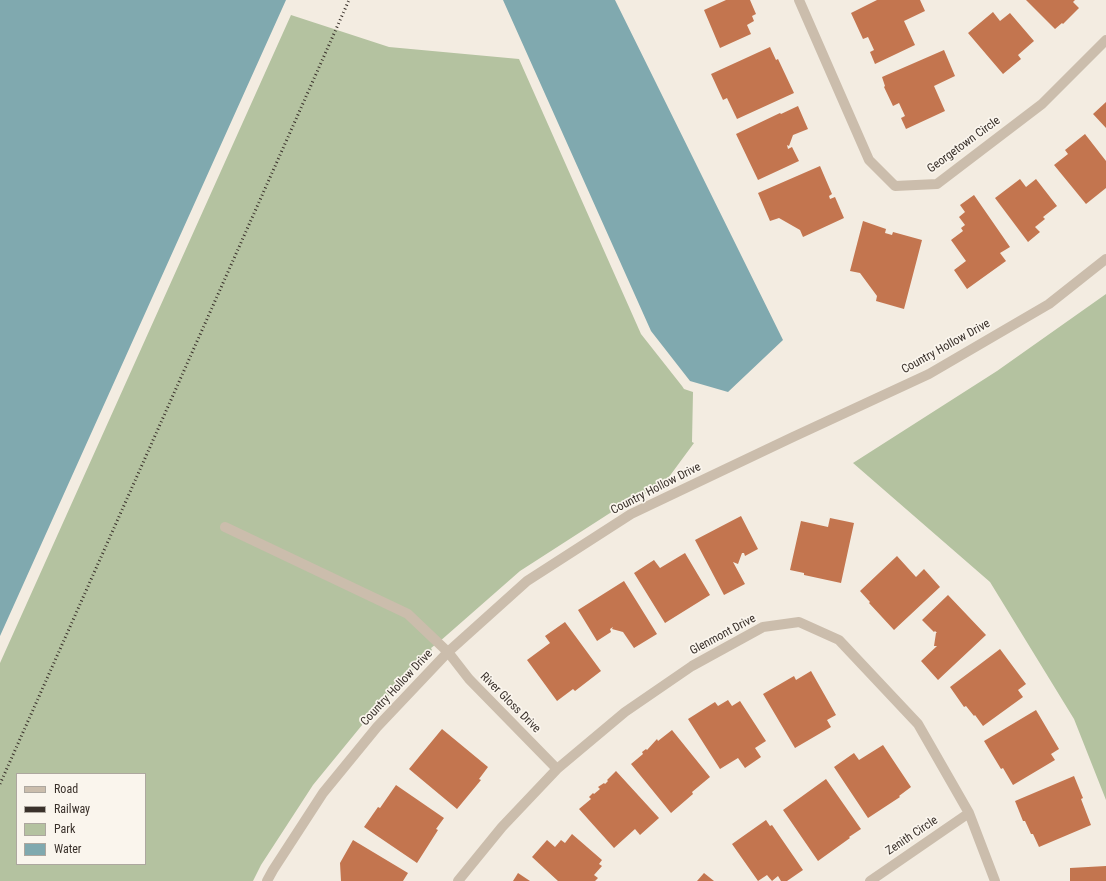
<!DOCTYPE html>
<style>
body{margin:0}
#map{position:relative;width:1106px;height:881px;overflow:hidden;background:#f3ece1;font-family:"Roboto Condensed",sans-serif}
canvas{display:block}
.legend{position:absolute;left:16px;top:773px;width:130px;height:92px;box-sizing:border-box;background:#faf5ed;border:1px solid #ada79f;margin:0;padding:5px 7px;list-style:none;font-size:12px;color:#3a312b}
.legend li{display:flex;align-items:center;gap:8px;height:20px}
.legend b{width:20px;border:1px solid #ada79f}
</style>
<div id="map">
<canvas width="1106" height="881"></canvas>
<ul class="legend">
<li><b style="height:5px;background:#cbbdac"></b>Road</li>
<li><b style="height:5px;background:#3a312b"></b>Railway</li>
<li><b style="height:11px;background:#b4c2a0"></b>Park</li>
<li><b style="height:11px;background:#80a9af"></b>Water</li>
</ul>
</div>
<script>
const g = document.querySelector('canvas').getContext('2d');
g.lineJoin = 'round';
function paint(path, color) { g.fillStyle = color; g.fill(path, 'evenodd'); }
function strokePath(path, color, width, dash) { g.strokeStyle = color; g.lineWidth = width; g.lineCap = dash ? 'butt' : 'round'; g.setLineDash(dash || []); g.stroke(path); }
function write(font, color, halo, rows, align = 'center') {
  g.font = font + ' "Roboto Condensed",sans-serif'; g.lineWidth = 3.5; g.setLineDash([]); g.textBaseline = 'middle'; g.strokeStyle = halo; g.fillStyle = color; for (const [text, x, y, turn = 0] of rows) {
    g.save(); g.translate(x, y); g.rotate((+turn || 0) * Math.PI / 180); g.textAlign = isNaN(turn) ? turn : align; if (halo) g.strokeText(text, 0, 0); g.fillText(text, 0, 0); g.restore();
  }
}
paint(new Path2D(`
 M291,15L389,47L519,59L641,334L682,386L684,389L693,392L692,442L694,443L663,485L624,504L520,571L439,642L431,648L432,650L367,719L313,785L261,865L253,881H0V663ZM17,774H145V864H17Z
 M1106,294V800L1074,719L990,582L853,463L997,371Z`), '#b4c2a0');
paint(new Path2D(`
 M0,0H286L0,636Z
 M503,0H615L783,340L728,392L690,381L651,331Z`), '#80a9af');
paint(new Path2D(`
 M726,0H750L756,14L752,16L754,21L747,25L751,34L720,48L704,10Z
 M877,0H920L925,11L904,21L915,45L875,64L870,52L874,50L868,37L863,39L851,13Z
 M1026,0H1075L1073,2L1079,8L1063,24L1062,23L1055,29Z
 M993,12L1000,21L1010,13L1034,41L1018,55L1021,59L1003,74L968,33Z
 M770,47L776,60L778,59L794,93L737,119L727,98L723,100L711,74Z
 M944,50L955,76L934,86L945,111L906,129L901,118L905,116L899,103L893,106L884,87L885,86L882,77Z
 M1106,102V128L1093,114Z
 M798,106L808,129L793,135L789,146L787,145L788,149L792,147L799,161L758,180L736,134L780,113L781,114Z
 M1085,134L1106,161V188L1086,204L1054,165L1068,154L1065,150Z
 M820,166L832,194L829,196L830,199L835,197L844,218L803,237L800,230L779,218L770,221L758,193Z
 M1020,179L1026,187L1036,179L1057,206L1043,217L1045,219L1035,227L1040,232L1028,242L995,198Z
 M974,195L1010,247L1000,253L1006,261L967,289L954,270L966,261L951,240L963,231L961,228L965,225L959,217L965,212L960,205Z
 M863,221L886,229L885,233L892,235L893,232L922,240L904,309L876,301L877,296L860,273L850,271Z
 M741,516L758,549L745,556L744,553H742L738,564L733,562L745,584L724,595L695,540Z
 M830,518L854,523L841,583L804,575V573L790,570L801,521L828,527Z
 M685,553L710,595L665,623L634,573L654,560L660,568Z
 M897,556L916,577L924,569L940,587L894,630L869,603L870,602L860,591Z
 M624,581L657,634L634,648L623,632L612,629L613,627L610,629L611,632L597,641L578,610Z
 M948,595L986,635L938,680L921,661L937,646H934L936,633H937L935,631L934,632L922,620Z
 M565,622L601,671L575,691L573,689L557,701L527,660L550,643L545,636Z
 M1000,649L1026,684L1018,690L1023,697L983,726L975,715L974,716L966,706L964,707L950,687Z
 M811,671L836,715L827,720L831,727L795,748L763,694L794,676L796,680Z
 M728,700L732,706L740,701L766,741L755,748L761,757L745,768L738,758L720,769L688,719L715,702L718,706Z
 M1036,710L1059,749L1051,754L1055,760L1013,785L1003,768L1001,769L984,741Z
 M442,729L488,767L479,779L481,780L457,809L409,769Z
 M672,730L710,777L692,792L693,794L671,813L631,764L643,754L642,752L646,749L647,750L657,739L658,741Z
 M883,745L911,787L899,796L900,797L868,818L834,767L854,753L859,760Z
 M616,771L659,818L640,835L635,829L614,848L579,809L591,799L589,797L593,793L594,794L600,789L598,787L604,783L605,784L608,781L607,780Z
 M1074,776L1083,798L1081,799L1091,825L1039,847L1033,834H1031L1025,821H1023L1015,801Z
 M826,779L861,829L849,837L850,838L818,861L783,810Z
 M396,785L444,818L436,829L438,830L417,863L364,827L378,807L380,808Z
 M766,820L770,826L772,825L803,870L787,881H781L778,876L772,881L767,875L758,881L732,844Z
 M572,834L602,860L599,864L602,866L594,875L598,878L595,881H558L532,857L547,840L555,847L561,840L565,843Z
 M353,840L408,873L403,881H341L340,863Z
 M1106,866V881H1070V868Z
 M518,873L530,881H513Z
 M704,873L714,881H697Z`), '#c3754f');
strokePath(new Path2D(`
 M225,527L408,614L448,652`), '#cbbdac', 10);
strokePath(new Path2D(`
 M799,0L869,160L895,186L937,184L1042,104L1106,40
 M448,652L469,679L557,769
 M267,881L273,870L323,793L377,727L448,652L527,581L631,514L793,437L929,374L1049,304L1106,259
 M458,881L502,827L557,769L625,712L692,666L763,627L799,622L839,640L918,724L969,813L995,881
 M870,881L969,813`), '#cbbdac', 10);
strokePath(new Path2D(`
 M0,784L349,0`), '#3a312b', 3, [1, 3]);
write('12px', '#3a312b', '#faf5ed', [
 ["Georgetown Circle",964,145,-36],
 ["Country Hollow Drive",946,347,-29],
 ["Country Hollow Drive",656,489,-27],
 ["Glenmont Drive",723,635,-28],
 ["Country Hollow Drive",397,688,-47],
 ["River Gloss Drive",510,703,45],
 ["Zenith Circle",912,836,-34]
]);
</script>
